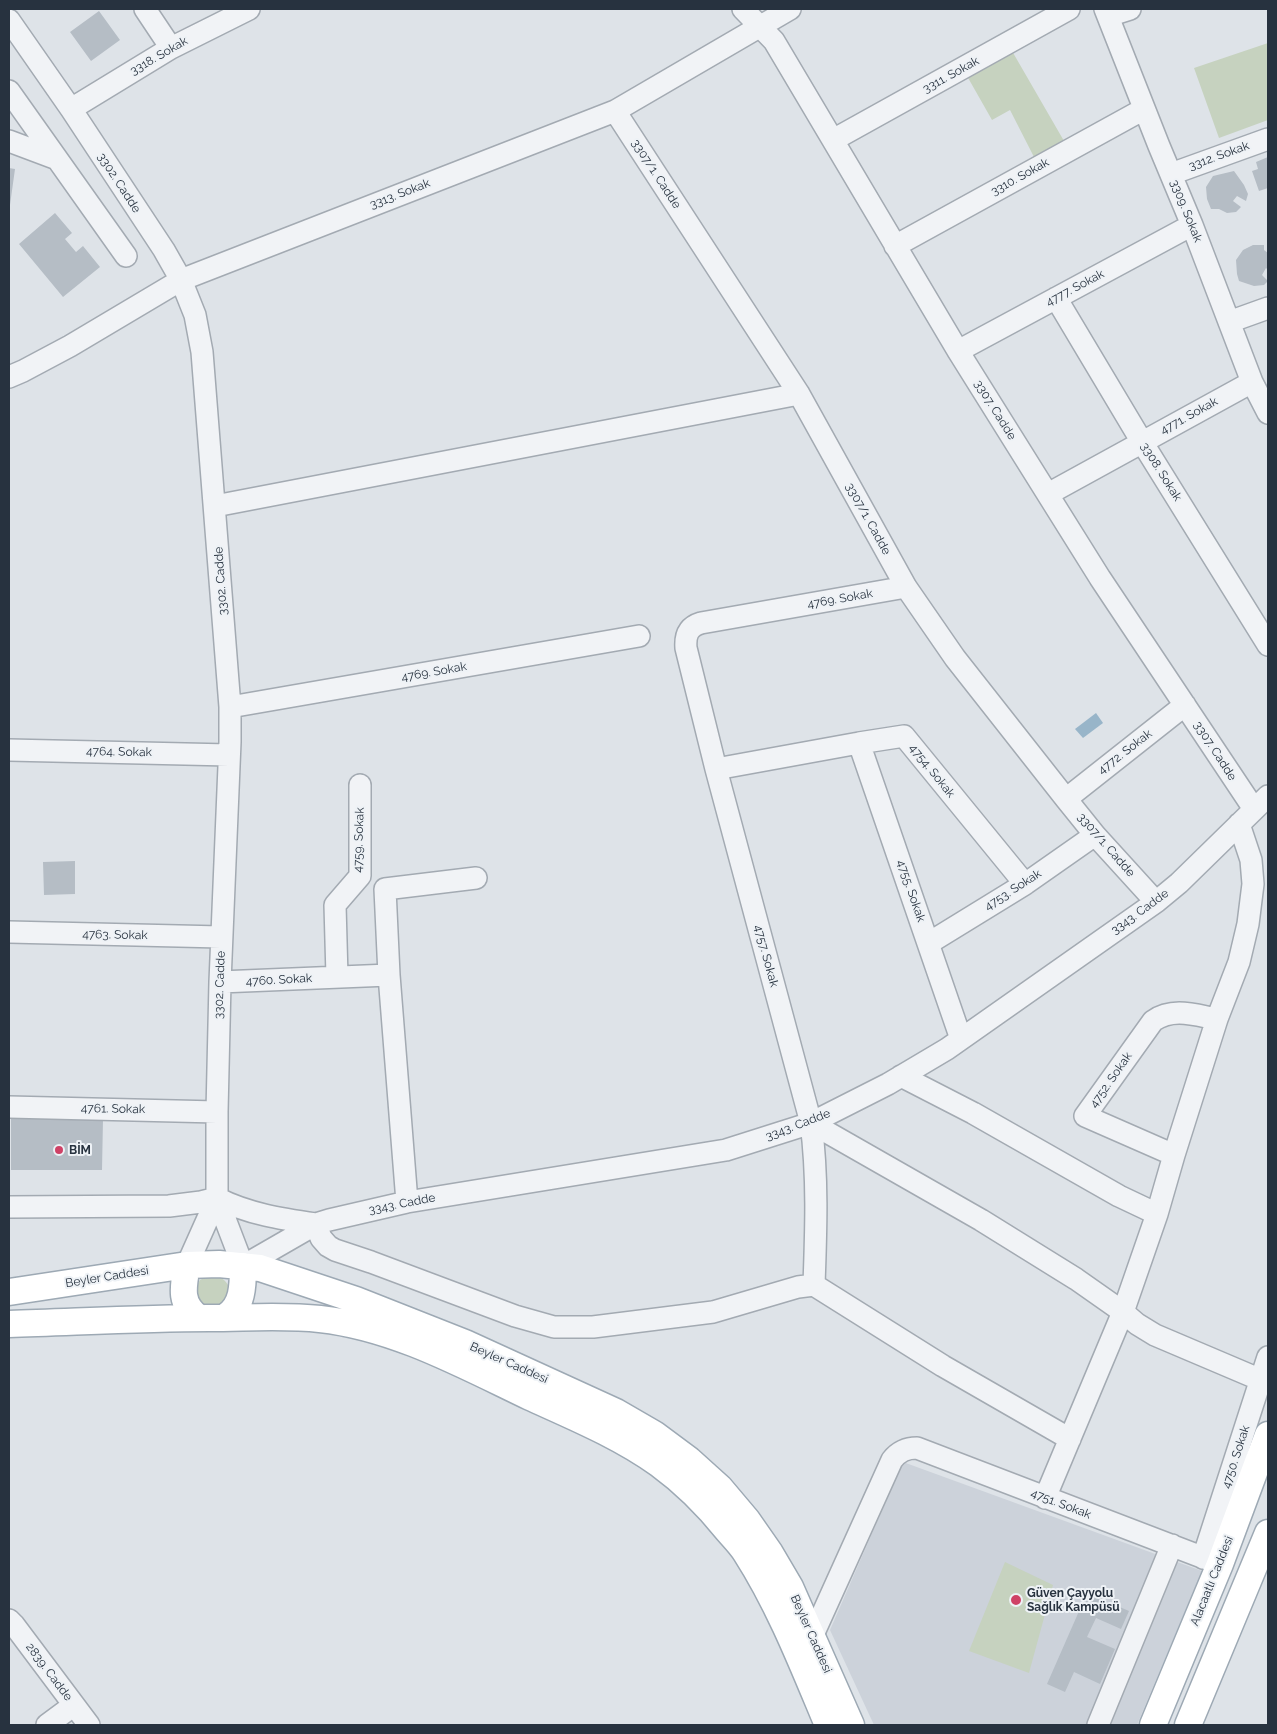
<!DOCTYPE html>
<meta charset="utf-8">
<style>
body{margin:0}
#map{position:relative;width:1277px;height:1734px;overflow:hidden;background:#dee3e8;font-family:Raleway,sans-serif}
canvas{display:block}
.frame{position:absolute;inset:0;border:10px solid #27323f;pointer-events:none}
</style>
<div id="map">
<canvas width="1277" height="1734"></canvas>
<div class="frame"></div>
</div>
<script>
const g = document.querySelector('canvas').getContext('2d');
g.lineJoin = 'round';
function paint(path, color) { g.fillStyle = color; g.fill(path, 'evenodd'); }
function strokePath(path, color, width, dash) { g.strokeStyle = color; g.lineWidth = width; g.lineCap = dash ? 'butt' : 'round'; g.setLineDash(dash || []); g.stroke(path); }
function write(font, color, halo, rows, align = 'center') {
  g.font = font + ' Raleway,sans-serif'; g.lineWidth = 4; g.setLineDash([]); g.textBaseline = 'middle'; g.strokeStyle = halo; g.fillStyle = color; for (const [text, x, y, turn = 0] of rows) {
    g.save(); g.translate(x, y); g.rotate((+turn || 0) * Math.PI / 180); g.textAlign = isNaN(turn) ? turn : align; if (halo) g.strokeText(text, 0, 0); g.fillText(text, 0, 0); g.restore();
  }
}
paint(new Path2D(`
 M903,1462L1202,1571L1137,1725H874L830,1630Z`), '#ccd2da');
paint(new Path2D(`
 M1268,43V120L1219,138L1194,68Z
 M1012,51L1064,141L1034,157L1010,110L992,120L967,76Z
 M210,1275C222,1277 228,1280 230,1292L221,1307L200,1305L195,1289L200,1280Z
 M1005,1562L1053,1585L1029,1673L969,1651Z`), '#c6d2bf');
paint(new Path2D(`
 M1096,713L1103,723L1083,738L1075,729Z`), '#98b5c9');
paint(new Path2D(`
 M99,11L120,40L91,61L70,32Z
 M1268,157V188L1259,191L1252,171L1258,169L1256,162Z
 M9,168L15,169L10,205H9Z
 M1234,171L1244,185L1248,194L1246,201L1237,196L1233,201L1241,207L1236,212L1227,213L1219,209H1211L1207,199L1206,187L1213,176Z
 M55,213L72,233L65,239L76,252L83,246L100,267L63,297L19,244Z
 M1253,245H1264V250L1268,253V270L1266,268L1262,275L1268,281L1264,285L1254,286L1239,281L1237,274L1236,260L1243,250Z
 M75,861V894L44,895L43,862Z
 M11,1118L103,1119L102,1170H11Z
 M1087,1593L1129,1611L1121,1629L1096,1618L1087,1637L1115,1649L1100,1684L1074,1672L1065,1692L1047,1684Z`), '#b5bdc5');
const minor = new Path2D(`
 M145,9L171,48
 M743,9L774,41L958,351L1100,578L1254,809
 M1105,9L1159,146L1192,225L1252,382L1268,413
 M1108,16L1130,9
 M9,20L71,109L164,250L181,280L195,315L202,352L230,707V742L220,982L217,1112V1198L243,1266L316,1224L329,1220L407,1202L726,1150L811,1123L888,1084L947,1049L1156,902L1179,883L1268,796
 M9,91L126,256
 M71,109L171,48L249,9
 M615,111L799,394L906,587L955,658L1066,799L1095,835L1156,902
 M833,140L1069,9
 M9,141L57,159
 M1171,174L1268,139
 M895,246L1144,109
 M1056,298L1142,442L1268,645
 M1229,322L1268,308
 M958,351L1192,225
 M9,377L23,371L70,346L181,280L615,111L790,9
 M1048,494L1252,382
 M215,506L799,394
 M230,707L639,636
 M859,743L961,1039
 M9,750L229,755
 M716,769L859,743L904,736L1025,884
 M1066,799L1185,705
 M9,932L221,937
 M929,943L1025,884L1095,835
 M389,975L385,889L476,878
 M337,977L335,905L360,876V785
 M220,982L389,975L407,1202
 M901,1076L973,1113L1119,1196L1157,1214
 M9,1107L217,1112
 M811,1123L981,1220L1076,1279L1123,1312L1137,1324L1155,1335L1261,1380
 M1174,1155L1085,1116L1153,1021C1173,1007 1195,1015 1217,1019
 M9,1207L169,1206L201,1202L217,1198C248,1214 282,1219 316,1224
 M316,1224L321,1238L328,1246L335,1250L371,1262L515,1316L554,1327H593L713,1312L798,1287L814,1285L943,1366L1070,1439
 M187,1265L217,1198
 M814,1285C816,1230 818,1177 811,1123L716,769L686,648C685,635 688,627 701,623L906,587
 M1045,1498L1123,1312L1157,1214L1174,1155L1217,1019L1239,962L1248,924L1253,884L1251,860L1239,824
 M1203,1558L1268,1357
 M9,1620L14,1625L89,1725
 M812,1637L892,1460C899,1451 906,1448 917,1448L1220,1564
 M47,1725L74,1705
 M1098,1725L1172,1545`);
const major = new Path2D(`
 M187,1265C183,1287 179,1304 199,1318
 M9,1292L187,1265L219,1264L260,1268L356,1300L465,1343L616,1412L654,1434L689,1460L720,1488L747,1520L770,1553L790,1587L851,1725
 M225,1317C243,1307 243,1285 243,1266
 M9,1324C76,1322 142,1318 209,1318C246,1318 283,1315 320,1319C394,1327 463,1365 530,1397C574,1417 620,1436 659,1464C685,1483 707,1505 727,1530C734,1538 741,1545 746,1553C780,1606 804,1668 828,1725
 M1153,1725L1220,1564L1268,1435
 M1188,1725L1268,1533`);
strokePath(minor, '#a3aab2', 24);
strokePath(major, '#9da9b4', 29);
strokePath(minor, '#f1f3f6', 21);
strokePath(major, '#fff', 26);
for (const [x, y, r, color] of [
 [59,1150,5,"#cf4166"],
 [1016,1600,6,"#cf4166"]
]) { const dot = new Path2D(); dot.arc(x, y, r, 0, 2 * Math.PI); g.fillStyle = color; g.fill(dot); strokePath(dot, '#eef2f6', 2); }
write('12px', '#27323f', '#eef2f6', [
 ["3318. Sokak",159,56,-30],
 ["3311. Sokak",951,75,-29],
 ["3312. Sokak",1219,156,-20],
 ["3307/1. Cadde",656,174,57],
 ["3310. Sokak",1020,177,-29],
 ["3302. Cadde",119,183,57],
 ["3313. Sokak",400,194,-21],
 ["3309. Sokak",1186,211,68],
 ["4777. Sokak",1075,288,-28],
 ["3307. Cadde",995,410,58],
 ["4771. Sokak",1189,416,-29],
 ["3308. Sokak",1161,472,58],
 ["3307/1. Cadde",868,519,61],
 ["3302. Cadde",221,581,-94],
 ["4769. Sokak",840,599,-10],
 ["4769. Sokak",434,672,-10],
 ["3307. Cadde",1215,751,57],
 ["4764. Sokak",119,752,1],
 ["4772. Sokak",1125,752,-38],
 ["4754. Sokak",932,771,51],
 ["4759. Sokak",359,840,-88],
 ["3307/1. Cadde",1106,845,49],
 ["4753. Sokak",1013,890,-33],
 ["4755. Sokak",911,891,71],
 ["3343. Cadde",1140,912,-36],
 ["4763. Sokak",115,935,1],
 ["4757. Sokak",766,956,75],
 ["4760. Sokak",279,980,-3],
 ["3302. Cadde",220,985,-88],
 ["4752. Sokak",1111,1080,-55],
 ["4761. Sokak",113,1109,1],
 ["3343. Cadde",798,1125,-21],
 ["3343. Cadde",402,1204,-11],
 ["Beyler Caddesi",107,1277,-9],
 ["Beyler Caddesi",509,1363,24],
 ["4750. Sokak",1236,1457,-72],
 ["4751. Sokak",1061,1504,21],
 ["Alacaatlı Caddesi",1212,1581,-68],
 ["Beyler Caddesi",811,1634,66],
 ["2839. Cadde",49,1672,53]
]);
write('bold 12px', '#27323f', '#eef2f6', [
 ["BİM",69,1150],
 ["Güven Çayyolu",1027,1593],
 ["Sağlık Kampüsü",1027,1607]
], 'left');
</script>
